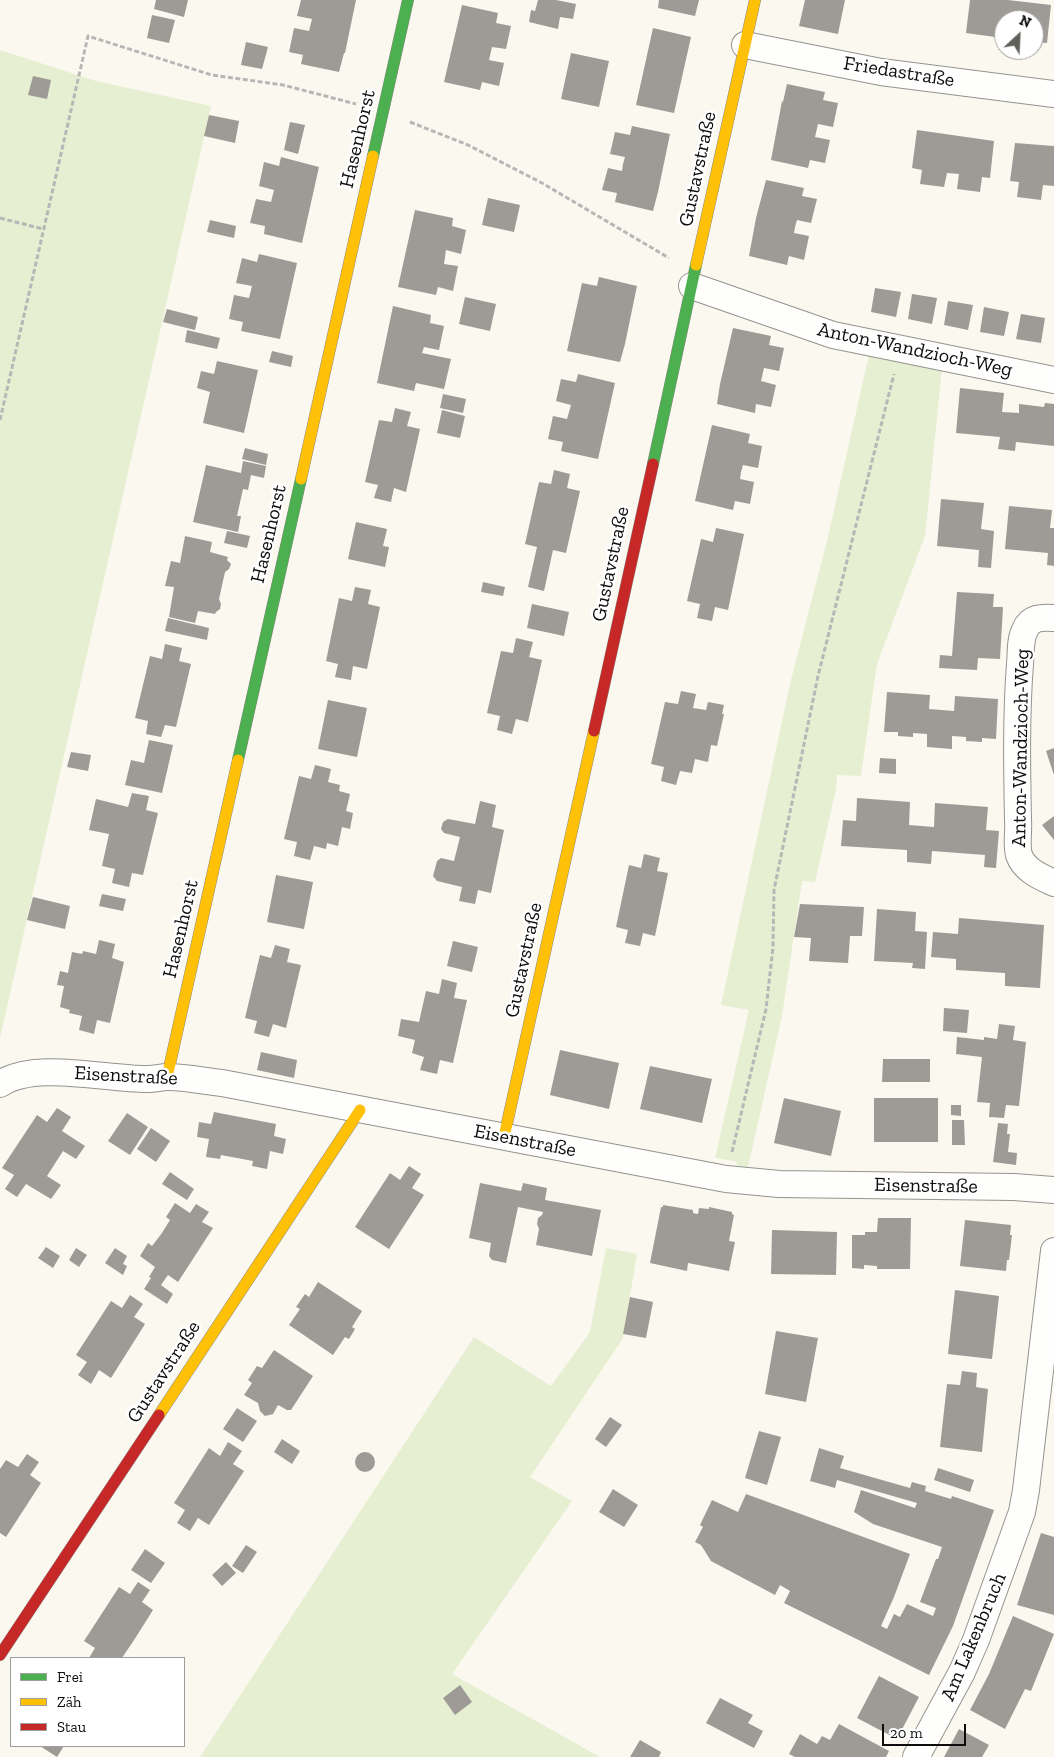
<!DOCTYPE html>
<meta charset="utf-8">
<style>
body{margin:0}
#map{position:relative;width:1054px;height:1757px;overflow:hidden;background:#fbf8f0;font-family:"Zilla Slab",serif}
canvas{display:block}
.legend{position:absolute;left:10px;top:1657px;width:175px;height:90px;box-sizing:border-box;background:#fff;border:1px solid #9e9e9e;margin:0;padding:6px 9px;list-style:none;font-size:15px;color:#0d0d0d}
.legend li{display:flex;align-items:center;gap:10px;height:25px}
.legend b{width:25px;border:1px solid #9e9e9e}
.north{position:absolute;left:994px;top:10px;width:50px;height:50px;box-sizing:border-box;background:#fff;border:1px solid #9e9e9e;border-radius:50%;rotate:25deg;font-size:14px;font-weight:700;line-height:20px;text-align:center;color:#0d0d0d}
.north::after{content:'';display:block;margin:auto;width:18px;height:22px;background:#605f5c;clip-path:polygon(50% 0,100% 100%,50% 72%,0 100%)}
.scale{position:absolute;left:882px;top:1724px;width:84px;height:22px;box-sizing:border-box;border:2px solid #0d0d0d;border-top:0;padding-left:6px;font-size:15px;line-height:18px;white-space:nowrap;color:#0d0d0d;-webkit-text-stroke:4px #fff;paint-order:stroke}
</style>
<div id="map">
<canvas width="1054" height="1757"></canvas>
<ul class="legend">
<li><b style="height:6px;background:#4caf50"></b>Frei</li>
<li><b style="height:6px;background:#ffc107"></b>Zäh</li>
<li><b style="height:6px;background:#c62828"></b>Stau</li>
</ul>
<div class="north">N</div>
<div class="scale">20 m</div>
</div>
<script>
const g = document.querySelector('canvas').getContext('2d');
g.lineJoin = 'round';
function paint(path, color) { g.fillStyle = color; g.fill(path, 'evenodd'); }
function strokePath(path, color, width, dash) { g.strokeStyle = color; g.lineWidth = width; g.lineCap = dash ? 'butt' : 'round'; g.setLineDash(dash || []); g.stroke(path); }
function write(font, color, halo, rows, align = 'center') {
  g.font = font + ' "Zilla Slab",serif'; g.lineWidth = 5; g.setLineDash([]); g.textBaseline = 'middle'; g.strokeStyle = halo; g.fillStyle = color; for (const [text, x, y, turn = 0] of rows) {
    g.save(); g.translate(x, y); g.rotate((+turn || 0) * Math.PI / 180); g.textAlign = isNaN(turn) ? turn : align; if (halo) g.strokeText(text, 0, 0); g.fillText(text, 0, 0); g.restore();
  }
}
paint(new Path2D(`
 M0,50L96,81L211,106L0,1038Z
 M869,355L942,368L925,536L877,664L861,776L837,775L836,789L815,882L802,881L782,1016L748,1167L738,1166L735,1161L715,1158L749,1010L721,1005L791,680L827,541Z
 M606,1248L637,1254L623,1338L530,1477L572,1501L452,1674L600,1757H200L474,1337L551,1386L590,1332Z`), '#e6efd1');
paint(new Path2D(`
 M156,0H188L184,17L154,9Z
 M301,0H356L345,53H344L339,72L301,64L303,55L289,52L294,28L309,31L312,19L297,16Z
 M538,0H556L576,4L573,19L560,17L558,29L529,22L531,10L535,11Z
 M659,0H699L695,16L658,8Z
 M805,0H845L838,34L799,26Z
 M970,0H1008L1051,5L1047,43L1034,42V20H1004V45L997,44L995,37L966,33Z
 M462,5L498,13L496,23L511,26L506,49L492,47L489,60L504,63L499,86L482,82L480,90L444,82Z
 M152,15L175,20L169,43L147,38Z
 M653,28L691,37L674,113L636,105Z
 M246,42L268,47L262,69L241,65Z
 M571,53L609,61L599,107L561,99Z
 M33,76L51,80L47,99L28,95Z
 M787,84L825,92L823,100L838,103L833,127L818,124L815,137L830,140L825,163L810,160L808,168L771,160L782,101L783,102Z
 M209,115L239,121L235,143L204,136Z
 M290,122L305,125L298,154L284,150Z
 M632,126L670,134L658,192L653,211L615,202L617,193L602,190L608,168L622,171L623,164L625,157L610,154L615,132L630,135Z
 M917,130L994,141L990,178L982,177L980,192L957,189L959,174L947,173L944,187L920,184L922,170L912,168Z
 M1015,143L1054,146V186L1043,185L1041,200L1017,197L1019,182L1010,181Z
 M281,157L319,167L302,243L264,234L265,226L250,223L256,199L271,202L274,190L259,186L264,162L279,166Z
 M766,180L804,188L802,196L817,199L811,223L797,220L795,227L794,233L809,236L804,260L789,256L787,265L749,256L756,218Z
 M488,198L520,205L514,232L482,225Z
 M415,210L453,218L452,226L466,230L461,254L446,250L444,264L458,266L453,291L438,287L436,295L398,287Z
 M210,220L236,226L234,238L207,232Z
 M259,254L297,263L280,339L241,331L243,322L229,319L234,295L249,298L252,286L236,283L242,258L257,262Z
 M599,277L637,286L625,344L620,362L567,351L582,283L597,286Z
 M875,288L901,292L896,317L871,312Z
 M912,294L937,298L932,324L908,319Z
 M465,297L496,304L490,331L459,324Z
 M948,301L973,305L968,330L944,325Z
 M393,306L431,315L430,323L444,326L439,350L424,347L422,353L451,359L444,389L416,383L414,391L377,383Z
 M984,307L1009,312L1004,336L980,332Z
 M167,309L198,317L195,330L163,322Z
 M1021,314L1045,318L1041,343L1016,339Z
 M733,328L771,336L769,345L784,348L779,371L764,368L761,381L776,385L771,407L756,404L755,413L717,404L720,384Z
 M187,330L220,338L217,349L185,342Z
 M272,351L293,356L291,367L269,362Z
 M217,361L258,370L244,433L203,423L210,392L197,388L201,371L214,374Z
 M578,374L615,383L598,459L561,451L563,442L548,439L553,416L567,419L571,405L556,401L561,379L576,382Z
 M960,388L1004,393L1002,412L1019,413V404L1044,407L1045,403L1054,404V446L1016,442L1015,451L998,449L1000,437L956,433Z
 M443,394L466,399L463,413L440,408Z
 M395,408L411,412L407,426L420,429L406,492L394,488L391,502L374,498L378,485L365,482L379,420L392,422Z
 M442,410L465,416L460,438L437,433Z
 M712,425L750,434L748,443L762,446L758,468L743,465L741,472L740,479L754,482L750,504L735,501L733,510L695,501Z
 M245,448L268,454L266,465L242,459Z
 M243,461L266,466L264,478L251,475L248,490L243,489L237,516H241L238,532L193,522L206,465L241,473Z
 M554,470L570,474L567,488L580,491L566,553L553,550L544,591L528,587L537,547L525,544L539,482L551,484Z
 M941,499L984,503L981,529L994,531L991,568L978,567L979,550L937,546Z
 M1009,506L1052,510L1050,528H1054V566L1047,565L1048,553L1005,549Z
 M356,522L387,529L383,546L389,547L385,567L348,559Z
 M716,528L744,534L728,610L715,607L712,621L697,618L700,604L687,601L701,539L713,542Z
 M227,531L250,536L247,548L224,543Z
 M185,536L212,542L210,552L228,557L227,560L231,564L229,569L225,572L219,599L221,604L220,609L216,612L215,614L198,611L195,623L169,617L174,587L165,586L171,561L180,563Z
 M483,582L505,587L503,596L481,592Z
 M355,587L371,590L368,604L380,607L367,669L353,666L351,680L335,677L338,664L326,661L339,598L352,601Z
 M957,592L994,594L993,607H1003L1000,659L978,658L977,670L939,668L940,655L952,656Z
 M532,604L569,612L564,636L527,628Z
 M168,618L209,628L207,640L165,631Z
 M516,638L533,642L529,657L542,660L528,722L516,719L512,734L497,730L500,716L487,713L501,651L513,653Z
 M165,644L182,648L179,661L191,664L176,727L165,725L161,737L146,734L148,721L135,718L150,656L162,659Z
 M681,691L696,694L693,708L706,710L708,702L724,705L722,714H724L717,746L711,745L708,762L695,759L692,773L680,771L676,785L661,781L664,767L651,764L665,702L678,704Z
 M887,692L930,695L929,709L954,711L955,696L998,699L996,739L982,738V742L966,741V737L952,736V749L927,747V734L913,733V737L898,736V732H884Z
 M328,700L367,708L357,757L318,749Z
 M149,740L173,745L162,793L125,785L131,760L144,763Z
 M1054,748V775L1046,751Z
 M71,752L91,755L88,771L67,767Z
 M880,758L896,759V774L879,773Z
 M315,765L331,769L328,782L340,785L339,791L350,794L346,811L353,813L350,829L342,827L338,846L327,843L326,849L314,846L310,860L294,856L297,842L284,839L299,776L311,779Z
 M132,793L149,796L146,810L158,813L143,875L132,873L129,887L112,883L115,869L102,866L109,834L89,830L96,799L128,807Z
 M857,798L910,802L909,825L934,827L935,803L988,807L986,830L999,831L996,868L984,867L985,855L932,851L931,864L907,862V850L841,846L843,820L856,821Z
 M480,801L496,805L492,827L504,830L491,893L478,890L475,904L459,901L462,887L437,881L433,876L437,861L441,858L454,861L460,837L444,833L441,829L443,822L448,819L475,824Z
 M1054,816V840L1042,825Z
 M644,854L660,858L657,871L668,873L655,936L643,933L640,946L625,943L628,930L616,927L629,865L641,868Z
 M276,875L313,882L304,929L267,922Z
 M102,894L126,899L123,911L99,906Z
 M33,897L70,906L65,929L27,920Z
 M800,904L864,907L862,936H850L848,963L809,961L811,938L794,937Z
 M877,909L916,912L915,931L927,932L925,969L912,968L913,963L874,961Z
 M959,918L1044,925L1040,988L1005,986V973L956,970V959L931,957L933,932L958,934Z
 M99,940L115,944L112,958L124,962L110,1023L97,1020L94,1034L79,1030L82,1016L69,1013L70,1010L60,1007L64,986L57,985L60,971L68,973L72,952L82,954L83,951L96,954Z
 M453,941L478,947L472,972L447,966Z
 M275,945L290,949L287,962L301,965L286,1028L273,1024L269,1037L254,1033L257,1021L245,1018L260,955L271,958Z
 M442,979L457,983L454,998L467,1000L453,1063L440,1060L437,1074L420,1070L424,1057L412,1053L415,1040L398,1036L401,1019L419,1022L426,991L439,994Z
 M944,1008L969,1010L967,1033L943,1031Z
 M999,1024L1015,1026L1013,1040L1026,1042L1019,1106L1006,1105L1004,1118L989,1117L990,1103L977,1102L982,1057L956,1054L957,1037L984,1040V1037L997,1039Z
 M560,1050L619,1063L609,1109L550,1095Z
 M261,1052L297,1060L294,1078L257,1070Z
 M883,1059H930V1082H882Z
 M650,1066L712,1079L702,1123L640,1109Z
 M784,1098L841,1111L831,1156L774,1143Z
 M874,1098H938V1142H874Z
 M951,1105H961V1116L951,1115Z
 M57,1108L71,1117L62,1131L85,1146L76,1159L63,1151L47,1176L61,1185L51,1199L26,1184L17,1197L5,1189L14,1175L2,1168L37,1115L47,1122Z
 M214,1112L276,1124L274,1136L286,1139L283,1154L270,1151L267,1169L252,1166L253,1161L221,1155L220,1159L206,1157L209,1139L197,1137L199,1122L211,1124Z
 M127,1113L148,1127L130,1155L108,1141Z
 M952,1120H964L965,1145H952Z
 M998,1123L1008,1124L1007,1134H1010L1008,1152L1017,1153L1016,1165L993,1162Z
 M151,1128L170,1141L156,1162L137,1149Z
 M409,1166L421,1174L412,1188L424,1195L389,1249L355,1227L390,1173L400,1180Z
 M170,1172L194,1189L187,1200L162,1184Z
 M480,1183L521,1191L523,1183L547,1188L545,1200L601,1210L592,1256L536,1245L539,1229L537,1224L538,1218L542,1215L543,1212L518,1207L506,1263L492,1260L489,1256L491,1243L469,1238Z
 M175,1203L190,1213L196,1204L209,1212L202,1222L213,1228L178,1282L168,1275L161,1285L173,1294L167,1304L144,1289L151,1278L149,1277L155,1267L140,1256L148,1243L152,1246L162,1233L170,1220L166,1217Z
 M663,1205L693,1210V1213L698,1214L699,1208L709,1209V1207L732,1212V1214L734,1215L729,1241L735,1242L729,1271L688,1263L687,1271L650,1263L661,1207H663Z
 M878,1218H911L910,1269H877V1266L864,1265V1269L852,1268V1235H865V1232H877Z
 M965,1220L1011,1225L1010,1235H1012L1009,1260H1007L1006,1271L960,1266Z
 M772,1230L837,1232L836,1275L771,1274Z
 M46,1247L60,1256L53,1268L38,1258Z
 M76,1248L87,1255L79,1267L69,1260Z
 M115,1248L127,1256L123,1264L127,1266L123,1275L105,1263Z
 M318,1282L362,1311L352,1327L355,1329L349,1339L345,1337L333,1355L289,1325L300,1309L296,1307L305,1294L309,1297Z
 M955,1290L999,1296L992,1359L948,1354Z
 M130,1295L143,1304L134,1317L145,1324L111,1378L99,1370L91,1384L78,1375L87,1362L76,1355L111,1301L122,1308Z
 M630,1297L653,1302L646,1338L623,1334Z
 M776,1331L818,1338L806,1402L765,1394Z
 M274,1350L313,1376L291,1410H287L278,1405L273,1414L265,1416L260,1411L258,1403L244,1395L252,1383L248,1380L257,1366L262,1368Z
 M962,1371L977,1373L976,1387L988,1389L982,1452L940,1447L947,1384L960,1385Z
 M237,1408L257,1421L243,1442L223,1429Z
 M610,1417L622,1425L606,1447L595,1439Z
 M759,1431L781,1437L767,1485L745,1478Z
 M282,1439L300,1451L292,1464L274,1452Z
 M228,1442L242,1451L233,1464L244,1471L209,1525L198,1518L190,1531L177,1523L185,1510L174,1503L209,1448L220,1456Z
 M819,1448L844,1456L840,1468L910,1488L912,1482L926,1486L925,1491L951,1499L952,1496L994,1510L953,1626L929,1675L784,1603L790,1591L780,1585L775,1595L711,1561L701,1545L695,1542L703,1527L700,1525L712,1500L738,1512L746,1494L910,1554L894,1597L881,1626L887,1629L894,1614L900,1617L907,1604L933,1616L936,1608L920,1602L936,1559H938L942,1547L873,1524L854,1512L861,1490L915,1508L917,1503L837,1480L835,1488L810,1481Z
 M355 1462a10 10 0 1 1 20 0a10 10 0 1 1-20 0Z
 M27,1454L39,1462L30,1475L41,1483L6,1537L0,1533V1469L6,1460L18,1467Z
 M938,1468L974,1480L970,1492L934,1480Z
 M613,1489L638,1505L624,1527L599,1512Z
 M1041,1533L1054,1537V1615L1017,1605Z
 M246,1545L257,1552L243,1573L232,1566Z
 M145,1549L165,1563L151,1583L131,1570Z
 M226,1562L236,1573L222,1586L212,1575Z
 M138,1582L150,1590L142,1602L153,1610L136,1637L122,1658H110L107,1657L106,1658H89L95,1648L84,1641L119,1587L130,1594Z
 M1013,1616L1054,1634L1031,1691L1025,1689L1005,1729L970,1710L989,1674Z
 M879,1676L919,1697L897,1739L857,1718Z
 M460,1685L472,1702L455,1715L443,1698Z
 M720,1698L753,1715L748,1723L763,1731L754,1748L706,1723Z
 M839,1724L889,1751L886,1757H795L789,1754L800,1734L817,1744L822,1736L830,1740Z
 M959,1729L989,1745L982,1757H944Z
 M640,1740L661,1752L659,1757H630Z
 M40,1746H64L57,1757Z`), '#9e9a96');
const street = new Path2D(`
 M745,45L881,72L1054,94
 M692,286L833,335L1054,380
 M1054,618C1042,617 1030,617 1025,630C1020,639 1021,653 1020,664C1016,715 1017,769 1018,820C1019,831 1016,845 1019,855C1024,870 1041,877 1054,883
 M0,1084C35,1060 108,1080 149,1079C155,1079 161,1077 168,1077C185,1077 204,1081 222,1083L726,1179L779,1184L1014,1187L1054,1190
 M916,1757L962,1672L976,1640L1022,1512L1026,1490L1054,1251`);
const fast = new Path2D(`
 M373,156L408,0
 M653,464L696,265
 M238,760L301,479`);
const slow = new Path2D(`
 M696,265L755,0
 M301,479L373,156
 M167,1077L238,760
 M504,1137L594,731
 M159,1415L360,1110`);
const jam = new Path2D(`
 M594,731L653,464
 M0,1655L159,1415`);
strokePath(street, '#94938f', 28);
strokePath(fast, '#8b8986', 12);
strokePath(slow, '#8b8986', 12);
strokePath(jam, '#8b8986', 12);
strokePath(new Path2D(`
 M410,122L468,145L542,183L669,258
 M0,218L43,229
 M0,420L88,36L212,75L283,85L356,104
 M732,1152L766,1009L773,947L774,890L818,676L894,374`), '#b8b7b6', 3, [5, 2.5]);
strokePath(street, '#fefefd', 26);
strokePath(fast, '#4caf50', 11);
strokePath(slow, '#ffc107', 11);
strokePath(jam, '#c62828', 11);
write('20px', '#0d0d0d', '#fff', [
 ["Friedastraße",899,72,9],
 ["Hasenhorst",358,139,-77],
 ["Gustavstraße",698,169,-78],
 ["Anton-Wandzioch-Weg",915,350,12],
 ["Hasenhorst",269,534,-77],
 ["Gustavstraße",611,564,-78],
 ["Anton-Wandzioch-Weg",1021,748,-89],
 ["Hasenhorst",181,929,-77],
 ["Gustavstraße",524,960,-78],
 ["Eisenstraße",126,1076,3],
 ["Eisenstraße",525,1141,11],
 ["Eisenstraße",926,1186,1],
 ["Gustavstraße",164,1372,-57],
 ["Am Lakenbruch",974,1637,-67]
]);
</script>
